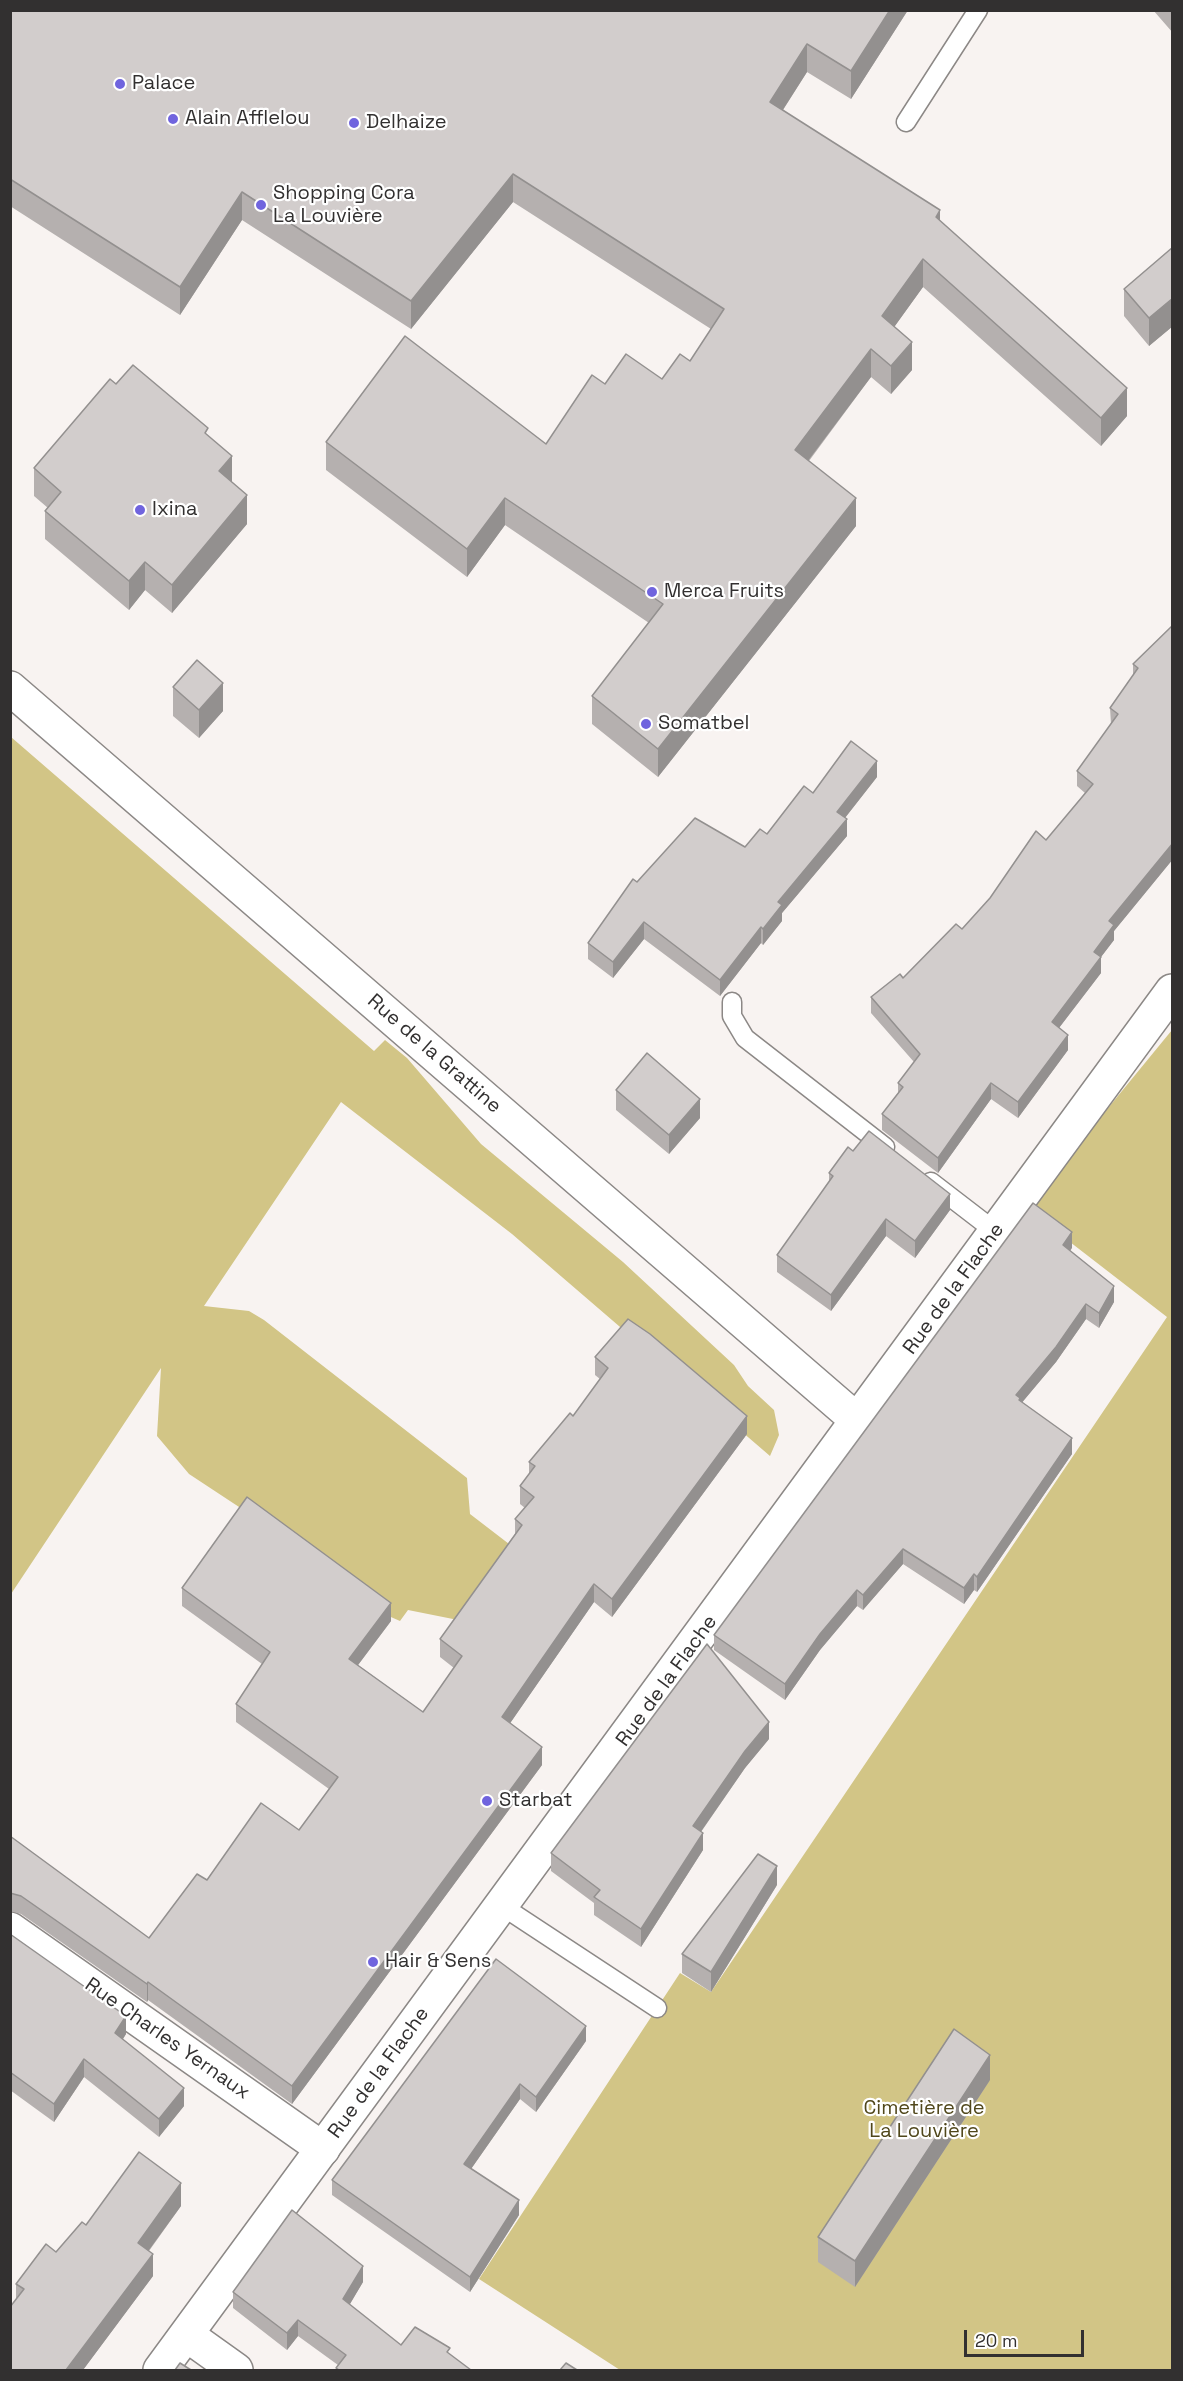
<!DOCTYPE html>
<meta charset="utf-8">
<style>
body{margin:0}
#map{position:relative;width:1183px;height:2381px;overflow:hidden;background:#f8f3f1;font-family:"Space Grotesk",sans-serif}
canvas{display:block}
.frame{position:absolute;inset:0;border:12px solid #323030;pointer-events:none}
.scale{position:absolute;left:964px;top:2330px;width:120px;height:27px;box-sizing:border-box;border:3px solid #323030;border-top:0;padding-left:8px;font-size:18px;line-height:21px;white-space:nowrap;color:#323030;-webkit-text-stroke:4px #fff;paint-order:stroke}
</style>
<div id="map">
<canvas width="1183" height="2381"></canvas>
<div class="frame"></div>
<div class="scale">20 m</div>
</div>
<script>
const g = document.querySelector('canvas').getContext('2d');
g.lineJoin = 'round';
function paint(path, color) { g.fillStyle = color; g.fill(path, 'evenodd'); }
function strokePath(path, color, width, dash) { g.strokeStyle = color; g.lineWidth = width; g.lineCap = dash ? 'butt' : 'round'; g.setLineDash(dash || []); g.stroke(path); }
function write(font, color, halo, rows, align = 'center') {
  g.font = font + ' "Space Grotesk",sans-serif'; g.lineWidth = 4.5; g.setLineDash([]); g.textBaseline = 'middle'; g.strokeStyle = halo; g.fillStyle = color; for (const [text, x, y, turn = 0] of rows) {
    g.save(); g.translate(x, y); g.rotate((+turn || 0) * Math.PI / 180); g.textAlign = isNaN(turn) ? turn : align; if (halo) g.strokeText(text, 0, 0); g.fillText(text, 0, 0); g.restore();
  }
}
paint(new Path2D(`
 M11,737L374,1051L385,1040L407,1058L481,1144L623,1262L734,1365L748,1386L774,1410L779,1435L770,1456L512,1234L341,1102L204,1306L249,1311L264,1320L467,1478L470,1514L569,1590L458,1620L408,1610L400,1621L384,1614L277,1532L189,1474L157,1436L161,1368L11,1594Z
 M1172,1030V2370H620L479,2279L680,1973L711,1992L1167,1317L1026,1208Z`), '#d2c586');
const service = new Path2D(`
 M906,122L978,10
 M732,1002V1016L745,1038L885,1147
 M931,1182L996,1232
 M502,1906L657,2008`);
const minor = new Path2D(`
 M10,1929L323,2149
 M187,2335L236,2370`);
const tertiary = new Path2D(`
 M10,688L858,1421
 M160,2370L1172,991`);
strokePath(service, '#8c8886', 21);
strokePath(minor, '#8c8886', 36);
strokePath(tertiary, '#8c8886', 36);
strokePath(service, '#fff', 18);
strokePath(minor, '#fff', 33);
strokePath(tertiary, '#fff', 33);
paint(new Path2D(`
 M10,10H908L851,99L807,72L783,110L940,221L1127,416L1101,446L923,287L894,327L912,370L891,394L871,377L809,461L856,526L658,777L592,724V696L649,623L505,525L467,577L326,470V442L546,444L605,384L662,379L690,361L711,329L513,202L411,329L242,220L180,315L10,206Z
 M1153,10H1173V33Z
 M1173,247V326L1149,346L1124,316V289Z
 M116,384L208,436L232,482L247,524L172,613L145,590L129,610L45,539V511L48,508L34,496V468Z
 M1173,625V859L1114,931V940L1101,957V973L1059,1028L1068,1050L1018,1118L991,1099L938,1173L882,1130V1114L898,1093V1083L914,1062L871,1013V997L903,978L962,929L1046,840L1085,793L1077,786V771L1111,724L1110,708L1133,676V664Z
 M173,687L223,711L199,738L173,716Z
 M877,777L845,818L847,836L782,913V921L763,945L761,943L720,996L644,939L613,978L588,959V943L637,882L745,847L767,834L813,793Z
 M616,1090L700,1118L669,1154L616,1110Z
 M853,1151L950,1210L915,1258L886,1236L831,1311L777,1272V1255L829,1182V1173Z
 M1072,1248L1070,1251L1114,1302L1099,1328L1086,1319L1056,1362L1022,1402L1072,1454L977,1592L974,1590L964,1604L903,1564L863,1610L857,1606L820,1650L785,1700L714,1650V1635Z
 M595,1357L747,1434L612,1617L594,1602L535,1687L510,1723L542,1765L292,2104L148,2000L147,2002L21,1914L10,1911V1836L149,1938L207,1880L299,1830L329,1789L236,1722V1704L262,1664L182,1606V1588L391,1621L358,1665L423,1712L454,1668L440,1657V1639L515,1534V1519L525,1508L520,1504V1486L529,1474V1462L573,1416L600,1379L595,1375Z
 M769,1739L745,1768L701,1832L703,1850L641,1947L594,1915V1903L551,1871V1853Z
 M777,1885L711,1992L682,1973V1954Z
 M10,1934L126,2034L123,2039L184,2106L159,2137L84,2077L54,2122L10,2090Z
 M586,2041L536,2112L520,2099L471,2169L519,2215L470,2292L332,2195V2180Z
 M990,2080L855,2287L818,2262V2237Z
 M181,2206L149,2251L153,2276L83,2370H10L16,2299V2284L56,2252L86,2225Z
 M363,2282L349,2305L401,2345L450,2354L471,2370H336V2368L338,2365L298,2336L287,2350L233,2308V2292Z`), '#b5b0af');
paint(new Path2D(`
 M890,10H908L851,99V71Z
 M807,44V72L770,130V102Z
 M513,174V202L411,329V301Z
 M242,192V220L180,315V287Z
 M940,210V238L936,217Z
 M923,259V287L882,344V316Z
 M1173,298V326L1149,346V318Z
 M912,342V370L891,394V366Z
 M871,349V377L795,478V450Z
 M1127,388V416L1101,446V418Z
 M232,456V484L219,471Z
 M247,495V524L172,613V585Z
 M505,498V525L467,577V549Z
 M856,498V526L658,777V749Z
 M145,562V590L129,610V581Z
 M223,683V711L199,738V710Z
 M877,761V777L837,828V812Z
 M847,819V836L782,913V921L763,945V929L778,902Z
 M1173,843V859L1114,931V940L1101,957V973L1052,1037V1022L1109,921Z
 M644,922V939L613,978V962Z
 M761,927V943L720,996V980Z
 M1068,1035V1050L1018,1118V1102Z
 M991,1083V1099L938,1173V1158Z
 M700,1099V1118L669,1154V1135Z
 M950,1194V1210L915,1258V1241Z
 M886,1219V1236L831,1311V1295Z
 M1072,1232V1248L1063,1261V1245Z
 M1114,1286V1302L1099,1328V1313Z
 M1086,1304V1319L1056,1362L1020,1405L1016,1395Z
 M747,1416V1434L612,1617V1599Z
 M1072,1438V1454L977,1592V1577Z
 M903,1549V1564L863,1610V1595Z
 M974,1574V1590L964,1604V1588Z
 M594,1584V1602L502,1735V1717Z
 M857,1590V1606L820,1650L785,1700V1684L820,1634Z
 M391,1603V1621L349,1677V1659Z
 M769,1722V1739L745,1768L693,1843V1826L745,1751Z
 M542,1747V1765L292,2104V2086Z
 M703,1833V1850L641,1947V1929Z
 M777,1866V1885L711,1992V1972Z
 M148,1982V2000L147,2002V1984Z
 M126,2016V2034L115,2051V2033Z
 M586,2026V2041L536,2112V2097Z
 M990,2055V2080L855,2287V2261Z
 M84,2059V2077L54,2122V2104Z
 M520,2084V2099L464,2179V2164Z
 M184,2088V2106L159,2137V2119Z
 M181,2183V2206L138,2265V2243Z
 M519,2200V2215L470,2292V2277Z
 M153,2254V2276L83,2370H66Z
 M363,2266V2282L343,2316V2299Z
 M298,2320V2336L287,2350V2333Z`), '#93908f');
const building = new Path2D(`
 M10,10H890L851,71L807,44L770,102L940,210L936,217L1127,388L1101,418L923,259L882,316L912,342L891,366L871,349L795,450L856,498L658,749L592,696L663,604L505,498L467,549L326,442L405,336L546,444L592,375L605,384L626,354L662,379L680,354L690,361L724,309L513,174L411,301L242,192L180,287L10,179Z
 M1173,247V298L1149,318L1124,289Z
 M133,365L208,428L205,433L232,456L219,471L247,495L172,585L145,562L129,581L45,511L61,492L34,468L110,379L116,384Z
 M1173,625V843L1109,921L1114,925L1094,952L1101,957L1052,1022L1068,1035L1018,1102L991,1083L938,1158L882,1114L903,1087L898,1083L920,1054L871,997L900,974L903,978L956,924L962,929L990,898L1036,831L1046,840L1093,784L1077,771L1118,714L1110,708L1138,668L1133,664Z
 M197,660L223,683L199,710L173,687Z
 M851,741L877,761L837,812L847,819L778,902L782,905L763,929L761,927L720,980L644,922L613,962L588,943L633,879L637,882L695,818L745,847L760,829L767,834L804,786L813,793Z
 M647,1053L700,1099L669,1135L616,1090Z
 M869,1131L950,1194L915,1241L886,1219L831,1295L777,1255L833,1176L829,1173L848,1147L853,1151Z
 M1033,1203L1072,1232L1063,1245L1114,1286L1099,1313L1086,1304L1056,1347L1016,1395L1020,1398L1019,1400L1072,1438L977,1577L974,1574L964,1588L903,1549L863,1595L857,1590L820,1634L785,1684L714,1635Z
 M628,1319L650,1334L747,1416L612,1599L594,1584L535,1669L502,1717L542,1747L292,2086L148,1982L147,1984L21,1896L10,1893V1836L149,1938L197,1874L207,1880L261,1803L299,1830L338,1777L236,1704L270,1652L182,1588L247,1497L391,1603L349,1659L423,1712L462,1656L440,1639L522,1525L515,1519L534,1497L520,1486L535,1466L529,1462L570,1413L573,1416L608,1368L595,1357Z
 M707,1644L769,1722L745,1751L693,1826L703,1833L641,1929L594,1897L600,1890L551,1853Z
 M758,1854L777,1866L711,1972L682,1954Z
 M10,1934L126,2016L115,2033L184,2088L159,2119L84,2059L54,2104L10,2072Z
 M496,1959L586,2026L536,2097L520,2084L464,2164L519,2200L470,2277L332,2180Z
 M954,2029L990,2055L855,2261L818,2237Z
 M139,2152L181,2183L138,2243L153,2254L66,2370H10V2307L24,2289L16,2284L46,2244L56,2252L82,2222L86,2225Z
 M292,2210L363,2266L343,2299L401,2345L415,2327L450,2348L447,2352L471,2370H339L336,2368L346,2355L298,2320L287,2333L233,2292Z
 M180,2363L191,2370H175Z
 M566,2363L577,2370H560Z`);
paint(building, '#d2cdcc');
strokePath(building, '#93908f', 1.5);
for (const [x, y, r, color] of [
 [120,84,6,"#7064de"],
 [173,119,6,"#7064de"],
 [354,123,6,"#7064de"],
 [261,205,6,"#7064de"],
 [140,510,6,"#7064de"],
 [652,592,6,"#7064de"],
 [646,724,6,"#7064de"],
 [487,1801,6,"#7064de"],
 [373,1962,6,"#7064de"]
]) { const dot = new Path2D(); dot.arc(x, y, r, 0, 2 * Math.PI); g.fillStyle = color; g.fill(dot); strokePath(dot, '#fff', 2); }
write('20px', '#323030', '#fff', [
 ["Palace",132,84],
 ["Alain Afflelou",185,119],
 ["Delhaize",366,123],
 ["Shopping Cora",273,194],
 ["La Louvière",273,217],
 ["Ixina",152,510],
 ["Merca Fruits",664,592],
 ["Somatbel",658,724],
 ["Starbat",499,1801],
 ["Hair & Sens",385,1962]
], 'left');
write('20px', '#323030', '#fff', [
 ["Rue de la Grattine",434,1054,41],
 ["Rue de la Flache",954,1289,-54],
 ["Rue de la Flache",667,1681,-54],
 ["Rue Charles Yernaux",167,2039,35],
 ["Rue de la Flache",379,2073,-54]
]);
write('20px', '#50471b', '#fff', [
 ["Cimetière de",924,2109],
 ["La Louvière",924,2132]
]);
</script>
